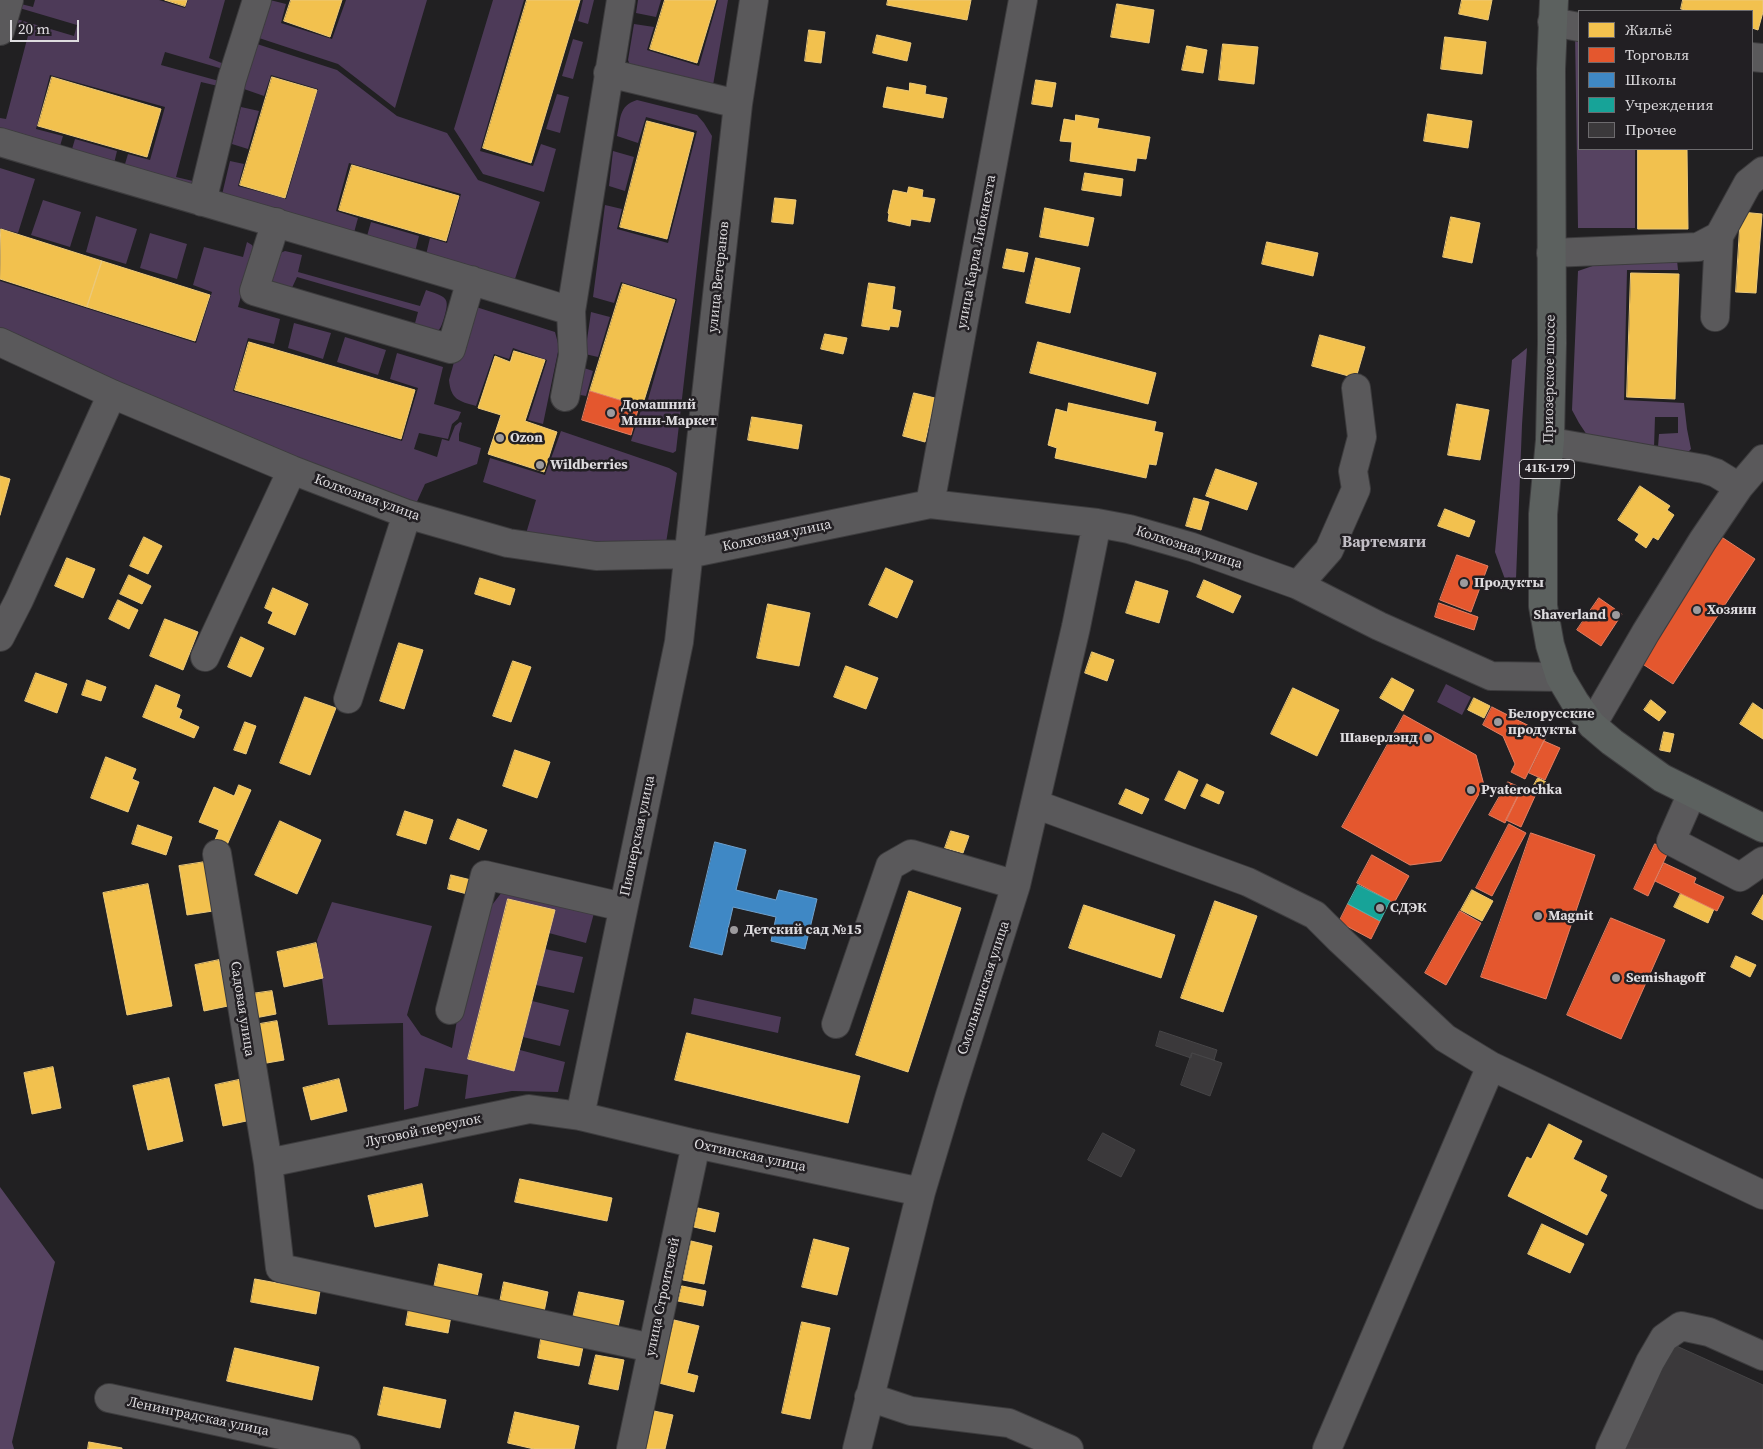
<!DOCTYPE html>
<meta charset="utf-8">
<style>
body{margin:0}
#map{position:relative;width:1763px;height:1449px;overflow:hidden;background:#212022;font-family:"Source Serif 4",serif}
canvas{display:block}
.legend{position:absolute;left:1578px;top:10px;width:175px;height:140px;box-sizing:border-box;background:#221f23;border:1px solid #6d6b6e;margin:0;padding:6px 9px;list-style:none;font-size:15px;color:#dedcdf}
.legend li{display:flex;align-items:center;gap:10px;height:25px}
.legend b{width:25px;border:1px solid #6d6b6e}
.scale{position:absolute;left:10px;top:20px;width:69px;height:22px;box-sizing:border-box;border:2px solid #dedcdf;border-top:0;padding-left:6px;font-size:15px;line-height:18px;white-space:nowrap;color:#dedcdf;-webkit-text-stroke:4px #221f23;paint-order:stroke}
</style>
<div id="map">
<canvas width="1763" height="1449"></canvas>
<ul class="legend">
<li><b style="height:14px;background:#f2c14e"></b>Жильё</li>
<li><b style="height:14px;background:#e4572e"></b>Торговля</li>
<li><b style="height:14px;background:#3f88c5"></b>Школы</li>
<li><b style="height:14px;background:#17a398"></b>Учреждения</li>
<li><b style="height:14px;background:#3b393b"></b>Прочее</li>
</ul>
<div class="scale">20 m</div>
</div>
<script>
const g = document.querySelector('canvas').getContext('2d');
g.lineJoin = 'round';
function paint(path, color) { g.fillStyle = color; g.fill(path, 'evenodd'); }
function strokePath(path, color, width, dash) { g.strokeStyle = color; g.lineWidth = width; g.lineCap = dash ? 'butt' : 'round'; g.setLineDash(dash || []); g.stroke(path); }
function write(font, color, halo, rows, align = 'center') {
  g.font = font + ' "Source Serif 4",serif'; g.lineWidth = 5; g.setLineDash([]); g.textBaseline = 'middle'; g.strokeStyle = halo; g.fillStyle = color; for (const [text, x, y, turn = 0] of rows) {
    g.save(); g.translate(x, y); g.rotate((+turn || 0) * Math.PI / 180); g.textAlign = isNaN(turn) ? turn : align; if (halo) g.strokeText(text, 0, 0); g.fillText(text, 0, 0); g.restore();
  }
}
paint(new Path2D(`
 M35,0H159L185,8L188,0H225L209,58L224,64L223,69L165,52L161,65L219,81L218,86L201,82L176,177L197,182L195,191L122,174L128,154L150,160L165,107L50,75L36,129L63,136L57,156L0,139V118L6,119L30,28L12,21L13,18L74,36L77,25L16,7L17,3L33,7Z
 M270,0L286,4L281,23L332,39L346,0H427L395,108L338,64L259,38Z
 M493,0H524L480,151L533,166L541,144L556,149L544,192L483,174L454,129Z
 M583,0H594L588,24L578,21Z
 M638,0H661L656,17L636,13Z
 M718,0H728L713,85L631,68L628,60L634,24L654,27L647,50L699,66Z
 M573,39L583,42L573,79L562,76Z
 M257,44L337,70L397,116L447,133L478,180L540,202L513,285L425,259L430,238L447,243L461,194L349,163L336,211L358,218L352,240L220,203L230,161L244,164L238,186L286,199L318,89L271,75L264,96L244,89Z
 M557,94L569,97L560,133L546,129Z
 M637,100L697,115L704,123L712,136L676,451L673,453L631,441L641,410H645L677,299L621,282L614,303L593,297L605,205L622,209L617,229L668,243L697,131L646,117L638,143L617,136C621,119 618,106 637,100Z
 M241,107L259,111L248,149L232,144Z
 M75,139L117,151L112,172L69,159Z
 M613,151L634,157L625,191L609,186Z
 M0,168L35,179L18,233L0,228Z
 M43,200L81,212L70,247L31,235Z
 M96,216L137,229L126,264L86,252Z
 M371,222L419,236L414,256L365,243Z
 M150,233L187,244L177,279L140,268Z
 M247,242L252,245L254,249L238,307L280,319L274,344L248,338L233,391L402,441L418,388L390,379L397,353L443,367L434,404L461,412L458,419L452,424L448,439L419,433L414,449L437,457L442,439L449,441L455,426L460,422L462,423L459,434V441L481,448L477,464L425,484L414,508L296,462L0,330V281L196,343L212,292L193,285L204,247L243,257Z
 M285,251L302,255L298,272L420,306L426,290C445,297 451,296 444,318C442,324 441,329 436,333L414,327L418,312L297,277L290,292L271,284V279L280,253Z
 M476,307L555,332L559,347L543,424L528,420L547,360L513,348L509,359L494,354L476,406C459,401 451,400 449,380L468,312Z
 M591,312L610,317L598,357L585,354Z
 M294,323L331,333L323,359L288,348Z
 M345,337L386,350L378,375L337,362Z
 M581,367L593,371L586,396L575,394Z
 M561,431L669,468L677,473L666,543L599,547L525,537L536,500L483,482L490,458L545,475Z
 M1446,684L1471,697L1462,715L1437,702Z
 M502,892L594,913L586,943L549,933L508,899L468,1059L514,1071L520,1050L565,1062L558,1092L512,1091L465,1099L468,1075L425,1068L418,1106L404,1110L403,1023L328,1025L317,940L332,902L432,926L407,1015L421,1035L452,1048L469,954L482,918Z
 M545,949L583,957L574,993L536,985Z
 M694,998L781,1017L778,1033L691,1014Z
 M532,1001L569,1010L560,1046L523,1037Z`), '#4d3a58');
paint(new Path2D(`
 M1575,31L1579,32V149H1635V228H1578Z
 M1613,259L1677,260L1678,270H1627L1624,400L1684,403L1687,429L1691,449L1688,452L1658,447L1659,434L1678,433V417H1655L1654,448L1587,435L1579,423L1572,410L1578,271Z
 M1527,348L1522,425L1516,579L1506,582L1495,552L1512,360Z
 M0,1187L55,1262L12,1442L14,1449H0Z`), '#564361');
const homes = new Path2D(`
 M165,0H187L185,6Z
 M291,0H342L330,37L284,21Z
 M527,0H580L531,163L483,148Z
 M665,0H716L697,63L650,49Z
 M888,0H971L967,20L887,5Z
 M1462,0H1492L1488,20L1459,14Z
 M1683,0H1763V12L1758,30L1752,28V11H1690L1681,9Z
 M1117,4L1154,10L1149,43L1111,37Z
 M809,30L825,32L821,63L805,61Z
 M877,35L911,43L907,61L873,53Z
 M1445,37L1486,42L1482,74L1441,69Z
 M1223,44L1258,47L1254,84L1219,80Z
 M1187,46L1207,50L1203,73L1182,70Z
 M52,77L161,109L147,157L38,126Z
 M272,77L317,90L285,198L240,185Z
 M1036,80L1056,83L1052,107L1032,104Z
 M910,83L926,86L925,94L947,98L943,118L883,107L887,87L909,91Z
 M1428,114L1472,121L1468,148L1424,141Z
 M1076,115L1099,119L1097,128L1150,137L1146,159L1137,158L1135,171L1070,161L1072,142L1060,141L1064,119L1075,121Z
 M647,121L694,133L667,239L620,227Z
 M1638,149H1687L1688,229H1638Z
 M352,165L459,196L446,241L339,210Z
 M1085,173L1123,179L1121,196L1082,190Z
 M909,187L923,190L922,197L935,199L930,222L911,219L910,226L888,221L889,214L888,213L893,190L907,193Z
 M775,198L796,200L793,224L772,222Z
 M1045,208L1094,218L1088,246L1040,237Z
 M1741,212L1762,214L1756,293L1736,292Z
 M1451,217L1480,223L1472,263L1443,257Z
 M1,229L102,261L87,307L0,279Z
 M1267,242L1318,253L1313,276L1262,264Z
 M1007,249L1028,253L1024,272L1003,268Z
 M1036,258L1080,268L1070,313L1026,303Z
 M102,261L210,295L195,341L87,307Z
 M1631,273L1679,274L1675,399L1627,397Z
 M869,283L895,287L892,309L901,311L898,327L890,326L889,330L862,326Z
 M623,284L675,300L642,407L590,391Z
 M825,334L847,338L843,354L821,349Z
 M1320,335L1365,347L1356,378L1312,366Z
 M249,342L415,390L401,439L235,390Z
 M1038,342L1156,373L1148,404L1030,373Z
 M514,351L545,360L525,421L557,432L544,472L488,454L501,415L478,408L495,356L510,362Z
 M914,393L935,398L925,442L903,436Z
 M1069,403L1156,422L1154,431L1163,433L1156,465L1149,464L1146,478L1055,458L1057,448L1048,445L1056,409L1067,412Z
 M1457,404L1489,410L1480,460L1448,455Z
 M752,417L802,425L798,449L748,440Z
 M1216,469L1257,483L1247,510L1206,496Z
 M0,476L10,479L0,515Z
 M1640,486L1670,506L1667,510L1674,515L1658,540L1653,537L1646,548L1635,540L1639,534L1618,520Z
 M1194,498L1209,502L1201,530L1186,526Z
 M1445,509L1475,521L1469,537L1438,526Z
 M144,537L162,546L148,574L130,566Z
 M67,558L95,569L83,598L55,586Z
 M886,568L913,581L897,618L869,605Z
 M129,575L151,586L142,604L120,594Z
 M480,578L515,589L510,605L475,594Z
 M1204,580L1241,596L1233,613L1197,597Z
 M1136,581L1168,591L1159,623L1126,613Z
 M273,588L308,604L295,635L268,623L273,612L265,608Z
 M118,600L138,610L129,629L109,619Z
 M768,604L810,613L799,666L757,658Z
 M165,619L198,632L183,670L150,656Z
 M241,637L264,648L251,677L228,667Z
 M399,643L423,650L404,709L380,701Z
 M1092,652L1114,660L1107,681L1085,673Z
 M513,661L531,667L511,722L493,716Z
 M846,666L878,678L866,709L834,697Z
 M36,673L67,684L57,713L25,701Z
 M1392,678L1414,690L1403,711L1380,698Z
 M87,680L106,687L101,701L82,695Z
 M156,685L180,695L176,707L182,710L179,718L199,727L194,738L143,717Z
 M1293,688L1339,710L1317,756L1271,734Z
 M305,697L336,708L310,775L280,763Z
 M1474,698L1490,706L1484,718L1468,710Z
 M1651,700L1666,712L1659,721L1644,710Z
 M1753,703L1763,710V739L1740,724Z
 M245,722L256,726L246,754L234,750Z
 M1664,732L1674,734L1670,752L1660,750Z
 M515,750L550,762L537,798L503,786Z
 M106,757L136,769L132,779L139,782L128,812L91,798Z
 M1179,771L1198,780L1185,809L1165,800Z
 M1538,778L1546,782L1543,789L1534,785Z
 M1207,784L1224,792L1219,804L1201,796Z
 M239,785L251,790L227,845L215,840L219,830L199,822L214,787L234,796Z
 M1126,789L1149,799L1142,814L1119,804Z
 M405,811L433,820L426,844L397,835Z
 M458,819L487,830L479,850L450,839Z
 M280,821L321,840L297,894L255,875Z
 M138,825L172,837L166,855L132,844Z
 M951,831L969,836L963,853L945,848Z
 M205,862L213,911L187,915L179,866Z
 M451,875L475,881L471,895L448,889Z
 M148,884L172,1006L127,1015L103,893Z
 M1472,890L1493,901L1482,921L1461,910Z
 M909,891L961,908L908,1072L856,1055Z
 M1681,893L1714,909L1708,923L1674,907Z
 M1763,895V920L1752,914Z
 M508,899L555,910L514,1071L468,1059Z
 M1215,901L1257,916L1223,1012L1181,998Z
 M1084,905L1175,935L1161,978L1069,948Z
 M316,943L323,978L284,987L277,952Z
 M1736,956L1756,965L1750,977L1731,967Z
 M219,960L228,1006L204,1011L195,965Z
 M272,991L276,1014L255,1018L251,994Z
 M277,1021L284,1060L261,1064L254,1025Z
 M687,1033L860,1076L848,1123L675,1080Z
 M53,1067L61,1108L32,1114L24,1073Z
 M169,1078L183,1141L148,1150L133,1086Z
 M243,1079L251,1120L223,1126L215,1085Z
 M339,1079L347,1111L311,1120L303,1088Z
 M1549,1124L1582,1141L1573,1159L1607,1176L1600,1191L1607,1195L1587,1235L1508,1196L1527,1157L1531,1159Z
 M520,1179L612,1198L607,1221L515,1202Z
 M422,1184L428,1216L375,1227L368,1196Z
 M698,1208L719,1213L715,1232L694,1227Z
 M1542,1224L1584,1244L1570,1273L1528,1254Z
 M814,1239L849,1248L837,1295L802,1287Z
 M691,1241L712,1246L704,1284L683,1280Z
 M439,1264L482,1274L477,1297L434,1288Z
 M255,1279L320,1291L316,1314L251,1302Z
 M504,1282L548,1292L544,1312L500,1302Z
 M682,1286L706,1291L703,1306L678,1301Z
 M579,1292L624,1301L618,1327L573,1318Z
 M409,1308L451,1316L448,1333L406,1325Z
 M674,1320L699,1326L687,1373L698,1376L694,1392L659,1383Z
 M802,1322L830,1328L810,1419L782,1413Z
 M541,1339L583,1347L579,1366L538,1358Z
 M235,1348L319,1367L312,1400L227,1381Z
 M596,1355L624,1360L618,1390L589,1384Z
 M384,1387L446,1400L440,1428L378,1415Z
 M654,1411L673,1415L665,1449H646Z
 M515,1412L579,1426L574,1449H534L508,1443Z
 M89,1442L122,1448V1449H88Z`);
paint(homes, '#f2c14e');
strokePath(homes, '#ecc97a', 1);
const shops = new Path2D(`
 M590,391L639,406L631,435L582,420Z
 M1720,536L1755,559L1673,684L1638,661Z
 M1457,555L1488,566L1471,612L1440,600Z
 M1599,598L1622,614L1601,646L1577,630Z
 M1439,603L1478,617L1474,630L1435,617Z
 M1492,707L1547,735L1525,779L1511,772L1515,764L1503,736L1483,725Z
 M1404,715L1476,755L1484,785L1441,861L1410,865L1342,827Z
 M1544,741L1560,748L1545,780L1529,773Z
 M1508,782L1522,788L1505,823L1489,815Z
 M1522,788L1536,794L1521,827L1506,820Z
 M1509,824L1526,833L1492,896L1476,888Z
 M1531,833L1595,855L1546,999L1481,977Z
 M1655,844L1669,850L1648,896L1634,889Z
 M1372,855L1409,876L1394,903L1357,883Z
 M1664,863L1696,878L1694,883L1724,897L1717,911L1655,881Z
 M1348,904L1380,921L1371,939L1339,922Z
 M1460,911L1481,923L1446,985L1425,973Z
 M1611,918L1665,940L1621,1039L1567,1015Z`);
paint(shops, '#e4572e');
strokePath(shops, '#e27f63', 1);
const schools = new Path2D(`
 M715,842L746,850L736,890L776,900L779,890L817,899L805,949L771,941L776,917L733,907L722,955L690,947Z`);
paint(schools, '#3f88c5');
strokePath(schools, '#6fa1cd', 1);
const public = new Path2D(`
 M1358,885L1390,901L1380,921L1348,904Z`);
paint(public, '#17a398');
strokePath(public, '#53b4ad', 1);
const building = new Path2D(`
 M1160,1031L1217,1050L1214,1060L1192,1053L1191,1058L1156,1046Z
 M1192,1053L1222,1063L1210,1096L1181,1085Z
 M1103,1133L1135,1150L1121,1177L1088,1160Z
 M1672,1344L1763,1385V1449H1625Z`);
paint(building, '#3b393b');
strokePath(building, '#464547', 1);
const minor = new Path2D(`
 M1552,22L1579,27
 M0,31L9,0
 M1752,57L1763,58
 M608,73L738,104
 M0,142C190,199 381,252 571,311
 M202,202L232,79L257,0
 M276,222L254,291L451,349L471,280
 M1551,253L1698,247L1719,236L1748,183L1763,171
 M1715,317L1719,236
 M0,342L112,394L292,470L407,514L508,543L596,556L688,554L930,504L1097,523L1129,529L1192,547L1298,585L1379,626L1491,676L1560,677
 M565,397L573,355L571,311L621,0
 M1550,440L1557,443L1704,469L1716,473L1739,487
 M930,504L1023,0
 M1298,585L1329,550L1356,489L1353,471L1362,437L1356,388
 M0,637L19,600L112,394
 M205,657L292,470
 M348,699L407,514
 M1592,725L1646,632L1703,540L1739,487L1763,459
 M1692,793L1671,841L1740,877L1763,861
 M1035,804L1248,882L1315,915L1339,939L1445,1038L1491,1066L1763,1195
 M217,854L268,1163L280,1268L652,1348
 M450,1010L485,875L623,907
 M836,1024L890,866L911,854L1016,885
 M580,1116L679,642L738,104L754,0
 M268,1163L529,1109L580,1116L696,1144L921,1192
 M869,1397L911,1411L1009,1423L1069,1449
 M109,1398L346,1449
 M631,1449L696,1144
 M857,1449L921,1192L950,1095L1016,885L1076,627L1097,523
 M1327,1449L1491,1066
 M1610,1449L1650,1362L1664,1338L1681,1326L1709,1332L1763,1356`);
const major = new Path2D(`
 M1554,0L1551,69L1552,343L1550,440L1543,514V606L1550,645L1560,677L1575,702L1592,725L1612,742L1662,778L1763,828`);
strokePath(minor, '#3d3c3e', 30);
strokePath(major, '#3d3c3e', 30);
strokePath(minor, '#5a595b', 28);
strokePath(major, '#5c615f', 28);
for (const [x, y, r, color] of [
 [611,413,5,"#9c9a9d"],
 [500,438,5,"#9c9a9d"],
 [540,465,5,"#9c9a9d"],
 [1464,583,5,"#9c9a9d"],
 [1697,610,5,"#9c9a9d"],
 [1616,615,5,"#9c9a9d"],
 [1498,722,5,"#9c9a9d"],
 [1428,738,5,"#9c9a9d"],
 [1471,790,5,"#9c9a9d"],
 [1380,908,5,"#9c9a9d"],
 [1538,916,5,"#9c9a9d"],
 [734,930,5,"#9c9a9d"],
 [1616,978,5,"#9c9a9d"]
]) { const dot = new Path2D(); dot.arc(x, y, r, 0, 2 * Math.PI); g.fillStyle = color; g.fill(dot); strokePath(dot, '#221f23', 2); }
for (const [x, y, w] of [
 [1547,469,55]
]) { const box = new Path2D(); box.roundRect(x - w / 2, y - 9.5, w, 19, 4); g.fillStyle = '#221f23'; g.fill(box); strokePath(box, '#dedcdf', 1); }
write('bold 12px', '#dedcdf', null, [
 ["41К-179",1547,469]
]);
write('14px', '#dedcdf', '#221f23', [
 ["улица Карла Либкнехта",977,252,-79],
 ["улица Ветеранов",719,277,-84],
 ["Приозерское шоссе",1550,379,-89],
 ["Колхозная улица",367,498,20],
 ["Колхозная улица",777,536,-12],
 ["Колхозная улица",1189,548,18],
 ["Пионерская улица",638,836,-78],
 ["Смольнинская улица",984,988,-72],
 ["Садовая улица",242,1009,81],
 ["Луговой переулок",423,1131,-12],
 ["Охтинская улица",750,1156,12],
 ["улица Строителей",663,1297,-78],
 ["Ленинградская улица",198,1417,12]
]);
write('bold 14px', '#dedcdf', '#221f23', [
 ["Домашний",621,405],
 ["Мини-Маркет",621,421],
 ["Ozon",510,438],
 ["Wildberries",550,465],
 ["Продукты",1474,583],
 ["Хозяин",1707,610],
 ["Shaverland",1606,615,"right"],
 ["Белорусские",1508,714],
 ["продукты",1508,730],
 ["Шаверлэнд",1418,738,"right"],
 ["Pyaterochka",1481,790],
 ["СДЭК",1390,908],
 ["Magnit",1548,916],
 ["Детский сад №15",744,930],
 ["Semishagoff",1626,978]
], 'left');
write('bold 16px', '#c2bec5', '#221f23', [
 ["Вартемяги",1384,543]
]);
</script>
